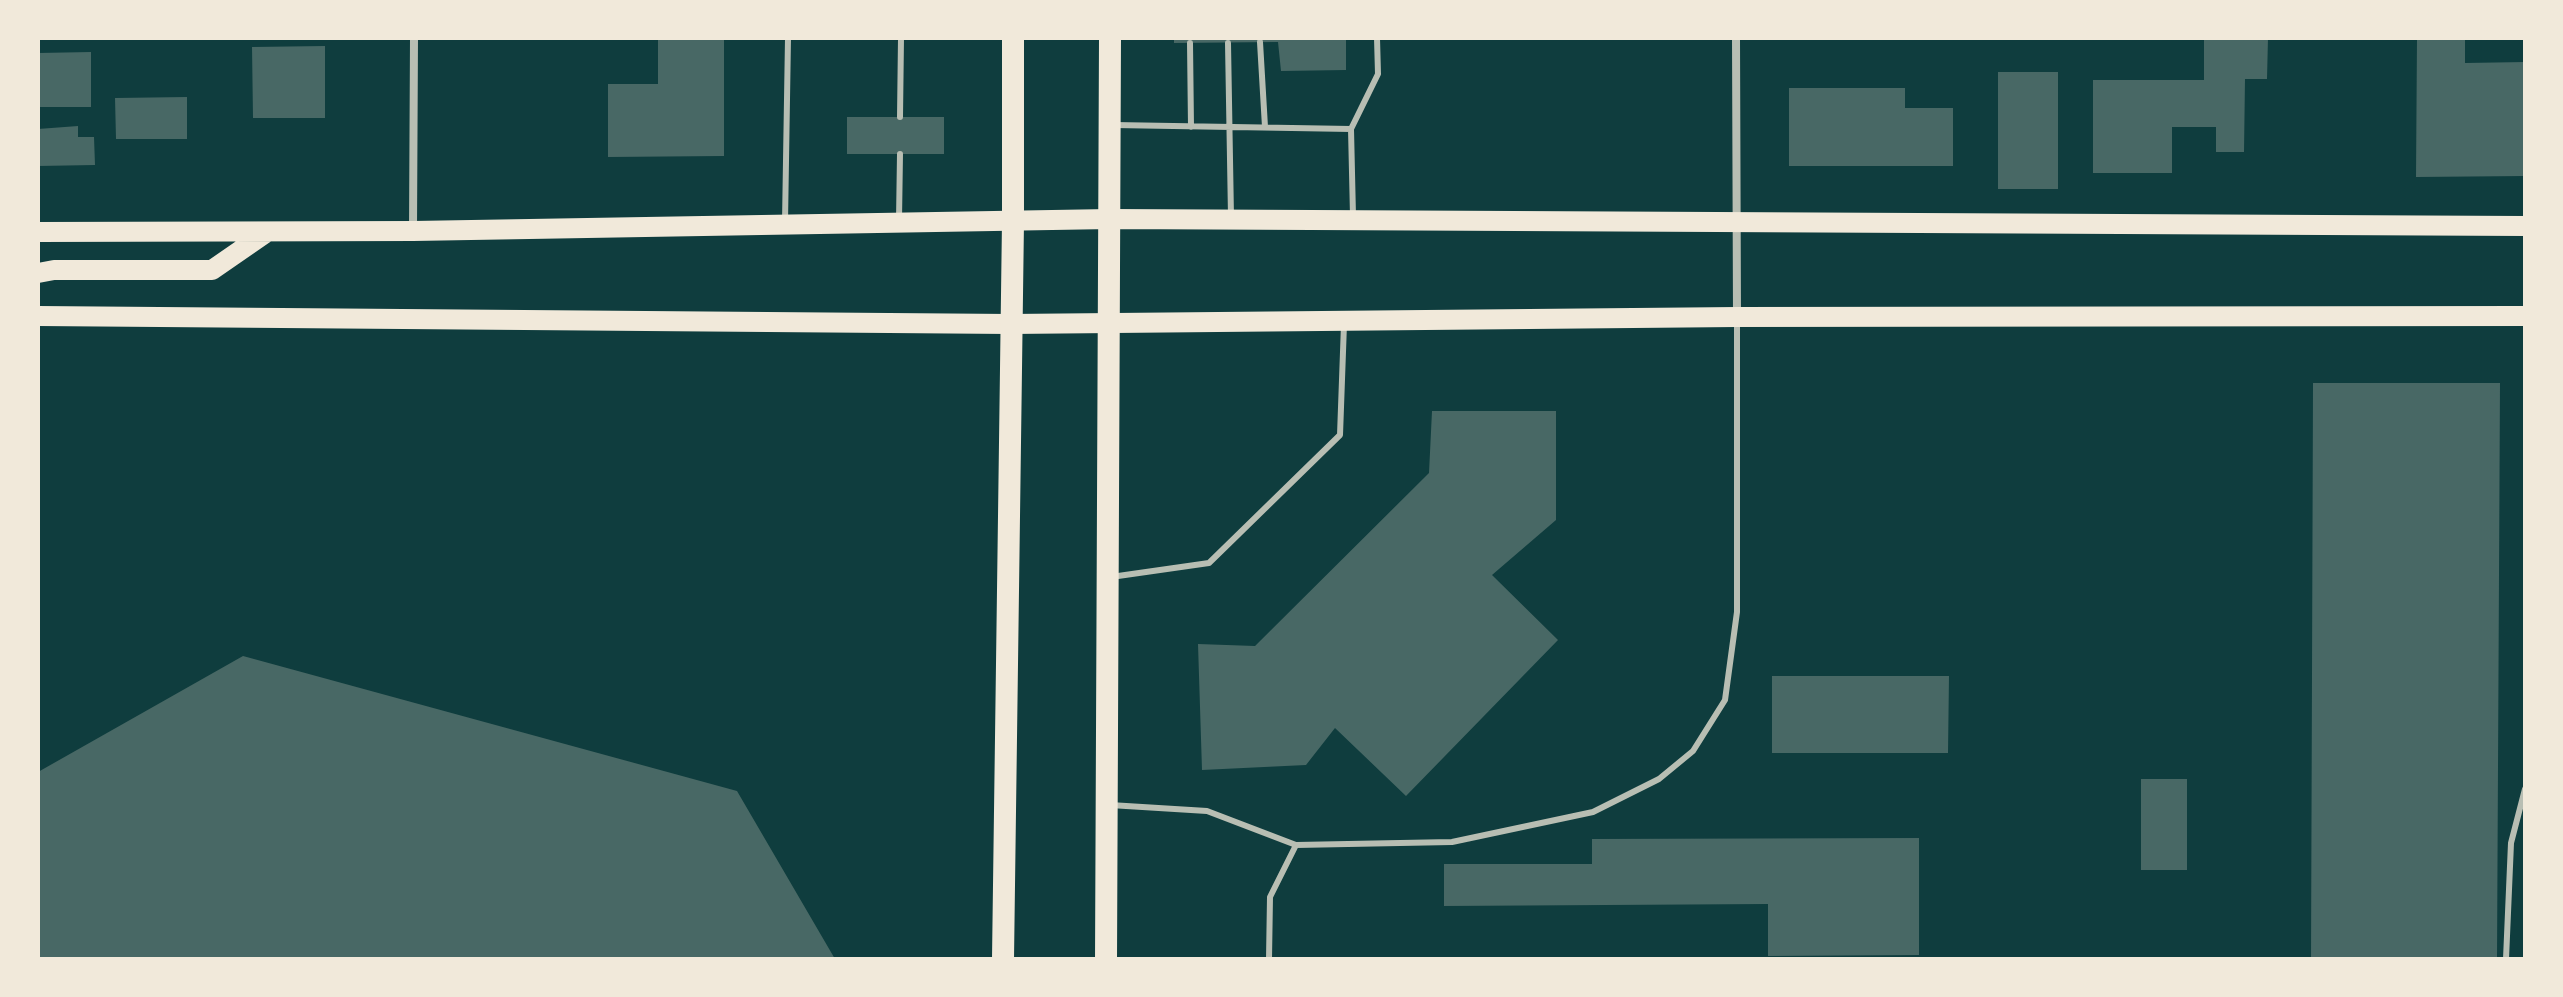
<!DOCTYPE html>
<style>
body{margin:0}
#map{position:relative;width:2563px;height:997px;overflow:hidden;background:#0f3d3e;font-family:Montserrat,sans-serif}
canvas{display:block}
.frame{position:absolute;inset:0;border:40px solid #f1e9da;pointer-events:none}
</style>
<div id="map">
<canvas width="2563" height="997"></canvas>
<div class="frame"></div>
</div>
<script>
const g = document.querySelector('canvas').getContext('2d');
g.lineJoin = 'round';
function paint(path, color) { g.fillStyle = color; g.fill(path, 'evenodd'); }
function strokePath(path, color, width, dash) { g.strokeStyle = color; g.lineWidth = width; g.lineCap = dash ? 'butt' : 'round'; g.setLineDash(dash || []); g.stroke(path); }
paint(new Path2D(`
 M658,38H724V156L608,157V84H658Z
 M1174,38H1346V70L1281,71L1278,42L1174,43Z
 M2204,38H2268L2267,79H2245L2244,152H2216V127H2172V173H2093V80H2204Z
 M2417,38H2465V63L2525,62V176L2416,177Z
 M325,46V118H253L252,47Z
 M91,52V107H38V53Z
 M1998,72H2058V189H1998Z
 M1789,88H1905V108H1953V166H1789Z
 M187,97V139H116L115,98Z
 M847,117H944V154H847Z
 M78,126V137H94L95,165L38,166V129Z
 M2313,383H2500L2497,959H2311Z
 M1432,411H1556V520L1492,575L1558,640L1406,796L1335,728L1306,765L1202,770L1198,644L1255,646L1429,473Z
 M243,656L737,791L835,959L38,957V772Z
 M1772,676H1949L1948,753H1772Z
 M2141,779H2187V870H2141Z
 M1919,838V955L1768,956V904L1444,906V864H1592V839Z`), '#486865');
strokePath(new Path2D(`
 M1260,42L1265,127
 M1190,43L1191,127
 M1228,43L1231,217
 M900,117L901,38
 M1114,125L1351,129L1353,216
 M1351,129L1378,74L1377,38
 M899,220L900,154
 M785,222L788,38
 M1111,577L1209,563L1340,435L1344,324
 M1110,805L1207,811L1296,845L1270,897L1269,959
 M1296,845L1452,842L1593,812L1659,779L1693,751L1725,700L1737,612V319
 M2506,959L2511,843L2525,789`), '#b8beb3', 6);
strokePath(new Path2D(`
 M1736,38L1737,317
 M413,229L414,38`), '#b8beb3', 8);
strokePath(new Path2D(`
 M38,232L413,231L1110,219L2525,226
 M38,273L54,270H212L267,232
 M38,316L1010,324L1737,317L2525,316`), '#f1e9da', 20);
strokePath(new Path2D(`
 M1003,959L1013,221V38
 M1106,959L1110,38`), '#f1e9da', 22);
</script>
